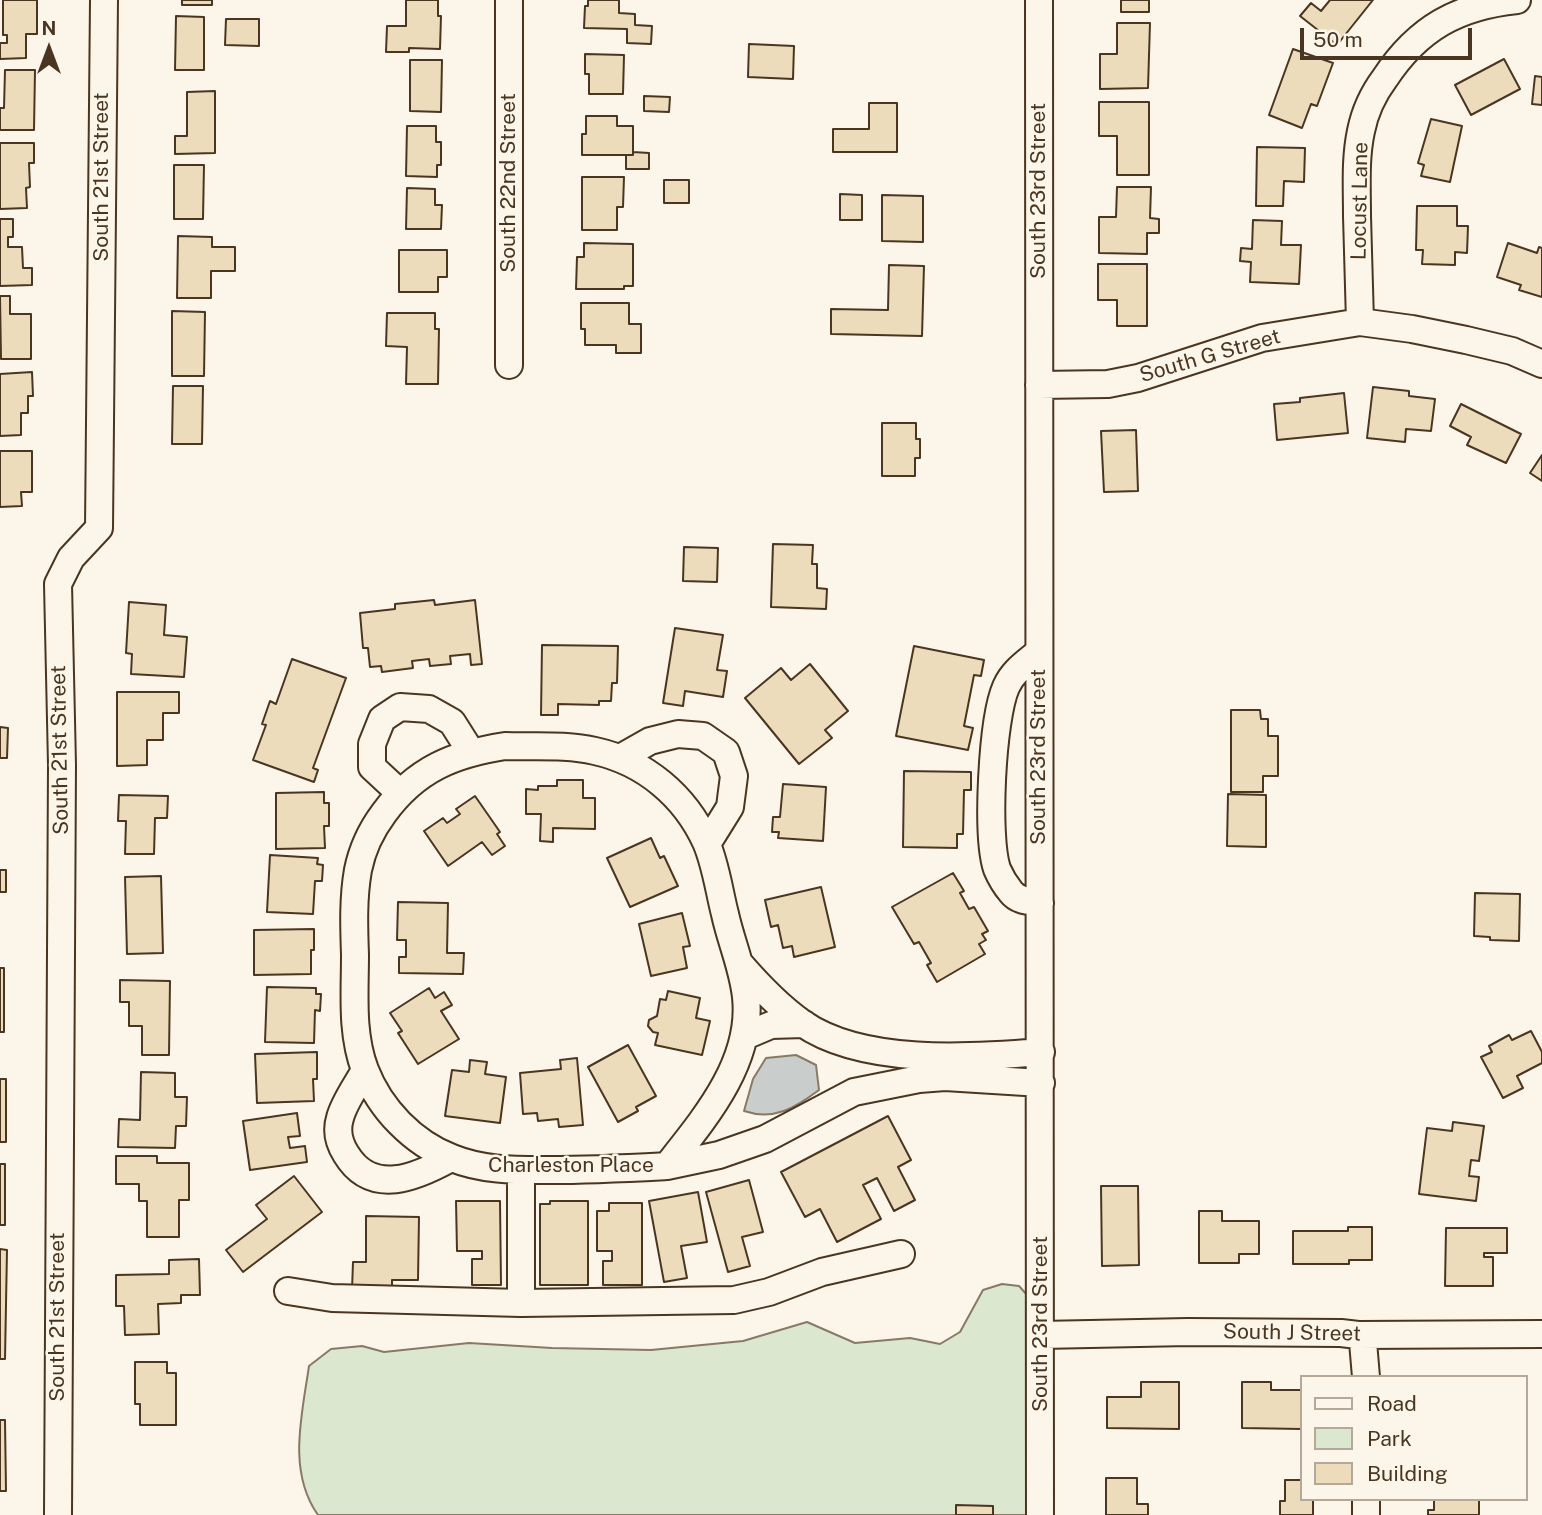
<!DOCTYPE html>
<style>
body{margin:0}
#map{position:relative;width:1542px;height:1515px;overflow:hidden;background:#fbf6e9;font-family:"Public Sans",sans-serif}
canvas{display:block}
.legend{position:absolute;left:1300px;top:1375px;width:228px;height:126px;box-sizing:border-box;background:#fbf6e9;border:2px solid #b4a999;margin:0;padding:9px 12px;list-style:none;font-size:21px;color:#4a3520}
.legend li{display:flex;align-items:center;gap:14px;height:35px}
.legend b{width:35px;border:2px solid #b4a999}
.north{position:absolute;left:14px;top:14px;width:70px;height:70px;-webkit-text-stroke:5px #fbf6e9;paint-order:stroke;rotate:0deg;font-size:19px;font-weight:700;line-height:28px;text-align:center;color:#4a3520}
.north::after{content:'';display:block;margin:auto;width:24px;height:32px;background:#4a3520;clip-path:polygon(50% 0,100% 100%,50% 72%,0 100%)}
.scale{position:absolute;left:1300px;top:28px;width:172px;height:32px;box-sizing:border-box;border:4px solid #4a3520;border-top:0;padding-left:9px;font-size:21px;line-height:24px;white-space:nowrap;color:#4a3520;-webkit-text-stroke:5px #fbf6e9;paint-order:stroke}
</style>
<div id="map">
<canvas width="1542" height="1515"></canvas>
<ul class="legend">
<li><b style="height:9px;background:#fbf6e9"></b>Road</li>
<li><b style="height:19px;background:#dce7d0"></b>Park</li>
<li><b style="height:19px;background:#ecdcbc"></b>Building</li>
</ul>
<div class="north">N</div>
<div class="scale">50 m</div>
</div>
<script>
const g = document.querySelector('canvas').getContext('2d');
g.lineJoin = 'round';
function paint(path, color) { g.fillStyle = color; g.fill(path, 'evenodd'); }
function strokePath(path, color, width, dash) { g.strokeStyle = color; g.lineWidth = width; g.lineCap = dash ? 'butt' : 'round'; g.setLineDash(dash || []); g.stroke(path); }
function write(font, color, halo, rows, align = 'center') {
  g.font = font + ' "Public Sans",sans-serif'; g.lineWidth = 5; g.setLineDash([]); g.textBaseline = 'middle'; g.strokeStyle = halo; g.fillStyle = color; for (const [text, x, y, turn = 0] of rows) {
    g.save(); g.translate(x, y); g.rotate((+turn || 0) * Math.PI / 180); g.textAlign = isNaN(turn) ? turn : align; if (halo) g.strokeText(text, 0, 0); g.fillText(text, 0, 0); g.restore();
  }
}
const green = new Path2D(`
 M1002,1284L1019,1286L1028,1296L1027,1515H318C287,1471 302,1415 309,1366L331,1349L362,1346L384,1352L469,1343L552,1348L651,1350L743,1341L807,1322L855,1343L910,1338L940,1344L960,1332L983,1290Z`);
paint(green, '#dce7d0');
strokePath(green, '#887966', 2);
const water = new Path2D(`
 M796,1055L816,1065L819,1090C795,1108 774,1121 744,1111L753,1079L766,1058Z`);
paint(water, '#c9cecd');
strokePath(water, '#887966', 2);
const building = new Path2D(`
 M3,0H37V34H26V58L0,59V43H7V35H3Z
 M182,0H212V5H182Z
 M406,0H438V16H441L440,49L409,48V52H386L387,26H406Z
 M588,0H619V13L635,14V25L652,26L651,44L627,43V29L584,28L585,6H588Z
 M1121,0H1149V12H1121Z
 M1330,0H1373L1337,45L1300,16L1311,3L1321,11Z
 M176,16L204,17V70H175Z
 M226,19H259V46L225,45Z
 M1117,23H1150L1148,88L1100,89V54H1117Z
 M749,44L794,46L793,79L748,77Z
 M1293,49L1333,63L1317,106L1311,104L1302,128L1269,115Z
 M585,54L624,55L623,94H589V74H585Z
 M1504,59L1520,89L1471,115L1455,85Z
 M410,60H442L441,112L410,111Z
 M5,70H35L34,130H0V108H4Z
 M1535,76L1542,77V105L1532,104Z
 M215,91V153L175,154V136H187V92Z
 M644,96L670,97L669,112L644,111Z
 M1099,102H1149V175H1117V136H1099Z
 M869,103H897V152H833V129H869Z
 M586,116H617V126H633V155H582V134H586Z
 M1431,119L1462,126L1450,182L1421,176L1424,165L1418,163Z
 M407,126H436V142H441V165H437V177L406,176Z
 M0,143H34V163H29L30,187L26,188L27,208L0,209Z
 M1257,147L1305,148L1304,182L1284,181L1283,206H1256Z
 M633,152L649,153V169H626V155H633Z
 M174,165H204L203,219H174Z
 M582,177H624L623,207H617V230H582Z
 M664,180H689V203H664Z
 M1117,187H1151L1150,218L1159,219V233H1147V254L1099,253V217H1116Z
 M407,188L435,189V205H442L441,229H406Z
 M840,194L862,195V220H840Z
 M882,195L923,196V242L882,241Z
 M1417,206H1457V226H1468L1467,253L1455,252V265L1422,264L1423,250H1416Z
 M0,219H13V237H8V247H22L23,268H32V285L0,286Z
 M1253,220L1282,221L1281,245H1301L1299,284L1250,282L1251,262L1240,261L1241,248L1252,249Z
 M178,236L212,237V247H235V271H211V298H177Z
 M584,243L633,244V286H624V289H576L577,257H584Z
 M1508,243L1537,253L1539,247L1542,248V297L1519,290L1521,285L1497,277Z
 M399,250H447V277H438V292H399Z
 M1098,264H1147V326H1117V300H1098Z
 M889,265L924,266L922,336L831,334V309L888,310Z
 M0,296H10V314H31V359H1Z
 M581,303H629V324H641V353H616V345H585V329H581Z
 M172,311L205,312L204,376H172Z
 M387,313H435V329H439L438,384H406L407,347L386,346Z
 M32,372L33,396H28V413H21V435L0,436V374Z
 M173,386H203L202,444H172Z
 M1373,387L1409,391V396L1435,399L1431,431L1406,429L1405,442L1367,438Z
 M1344,393L1348,433L1277,440L1274,404L1300,402V398Z
 M1461,404L1521,434L1506,463L1467,445L1471,437L1450,426Z
 M882,423H916V439H920V458H915V476H882Z
 M1136,430L1138,491L1104,492L1101,431Z
 M0,451H32V492H21L22,506L0,507Z
 M1542,455V481L1530,473Z
 M773,544L813,545L812,564H817V588L827,589L826,609L771,607Z
 M684,547L718,548L717,582L683,581Z
 M434,600L435,605L475,600L482,664L471,665L470,654L450,656L451,664L430,666L429,659L412,661L413,668L382,672L381,666L370,667L368,648H363L360,613L395,609V604Z
 M129,602L166,605L164,635L187,637L184,677L131,674L132,654L126,653Z
 M675,628L723,635L717,670L727,671L723,697L685,691L683,706L663,703Z
 M542,645L618,646L617,683H612L611,701H599V705L558,704V715H541Z
 M914,646L984,660L981,676L974,675L964,726L973,728L968,750L896,736Z
 M292,659L346,678L313,768L318,770L314,782L253,760L266,725L262,724L270,701L276,704Z
 M810,664L848,711L825,730L832,738L799,764L745,698L781,668L791,680Z
 M117,692H179V713H163V740H147V765L117,766Z
 M1231,710H1260L1261,719H1268V736H1278V776H1263V792H1231Z
 M0,727L8,728L7,758H0Z
 M904,771L971,772V790H964L963,834H957V848L903,847Z
 M557,780H583V798H595V829L553,828V842L540,841L541,814H526V789L538,790V786H557Z
 M783,784L826,787L823,841L778,838L779,832H772L773,817H780Z
 M324,792V803H329V826H324L325,848L276,849V793Z
 M1228,794L1266,795V847L1227,846Z
 M119,795L168,796L167,818H155L154,854H125L126,821H118Z
 M475,796L500,832L497,834L505,846L492,855L482,842L448,866L424,831L443,818L447,823L460,814L456,809Z
 M651,838L660,858L664,856L678,886L630,907L607,858Z
 M270,855L318,858L317,864L323,865L322,881H315L313,914L267,912Z
 M0,870H6V892H0Z
 M953,873L964,891L960,893L969,909L974,907L988,931L982,934L986,940L979,944L985,954L937,982L927,965L931,963L919,942L914,944L892,907Z
 M161,876L163,953L127,954L125,877Z
 M821,887L835,947L794,957L792,946L783,948L778,925L771,927L765,900Z
 M1475,893L1520,894L1519,941L1490,940V937L1474,936Z
 M398,902L448,903L447,953H464L463,974L399,973V957H406V940H397Z
 M682,913L690,946L683,947L687,968L651,976L639,924Z
 M314,929V950H311V974L254,975V930Z
 M0,968H4V1032H0Z
 M120,980L170,981L169,1055H142V1026H129V1002H120Z
 M267,987L316,988V994H321L320,1011L315,1010L314,1043L265,1042Z
 M429,988L435,998L444,992L452,1005L441,1011L459,1039L418,1064L398,1033L402,1031L390,1013Z
 M668,991L700,998L696,1018L710,1021L702,1055L655,1045L658,1033L653,1032L648,1026L649,1020L657,1016L660,999L666,1000Z
 M1531,1031L1542,1052V1063L1517,1076L1523,1088L1503,1098L1481,1057L1492,1052L1489,1046L1509,1035L1512,1040Z
 M628,1045L656,1096L636,1107L638,1111L618,1122L588,1067Z
 M317,1052V1079H313L314,1101L257,1103L255,1054Z
 M577,1058L583,1125L559,1127L558,1119L538,1121L537,1113L523,1114L520,1073L561,1069L560,1060Z
 M470,1060L487,1062L485,1074L506,1077L500,1123L445,1116L452,1070L469,1072Z
 M141,1072L175,1073V1097H187L186,1126H176L175,1148L118,1147L119,1119L140,1120Z
 M0,1079H6V1142H0Z
 M297,1113L300,1136L288,1137L290,1148L305,1146L307,1162L250,1170L243,1121Z
 M888,1116L911,1160L898,1167L915,1200L894,1211L877,1178L863,1185L881,1219L837,1242L820,1209L805,1217L781,1172Z
 M1453,1122L1484,1126L1479,1161L1471,1160L1469,1176L1479,1177L1476,1201L1419,1194L1427,1128L1452,1131Z
 M116,1156H157V1163H189V1200H179V1237H147V1201H139V1184H116Z
 M0,1164H5V1225H0Z
 M294,1176L322,1212L243,1272L226,1250L267,1219L256,1205Z
 M749,1180L763,1232L742,1237L750,1266L728,1272L706,1192Z
 M1101,1186H1138L1139,1265L1102,1266Z
 M698,1192L707,1242L681,1246L687,1278L664,1282L649,1201Z
 M456,1201H500L501,1285H472V1259H482V1251H457Z
 M550,1201H588V1285H540V1204H550Z
 M609,1203H642V1285H603V1261H612V1251H597V1211H609Z
 M1199,1211H1222V1221H1259V1254H1239V1263H1199Z
 M366,1216L419,1217L418,1280H392V1290H352L353,1262H366Z
 M1348,1227H1372V1260H1349V1264H1293V1231H1348Z
 M1446,1228H1507V1253H1484V1257H1493V1286H1445Z
 M0,1249L7,1250L5,1359H0Z
 M199,1259L200,1295H181V1303L158,1304L159,1334L125,1335L124,1306H116V1275L169,1274V1260Z
 M135,1362H167V1373H176V1425H140V1404H135Z
 M1141,1382H1179V1429L1107,1428V1397H1141Z
 M1242,1382H1271V1390H1302V1429L1242,1428Z
 M0,1420H5L6,1491H0Z
 M1106,1478H1137V1504H1148V1515H1106Z
 M1285,1480H1302V1499H1313V1515H1280V1501H1285Z
 M1434,1499H1479V1515H1428V1510H1434Z
 M956,1505L993,1506V1515H956Z`);
paint(building, '#ecdcbc');
strokePath(building, '#4a3520', 2);
const minor = new Path2D(`
 M1039,0L1040,1515
 M1360,322C1359,287 1358,251 1357,216C1357,187 1355,159 1361,131C1365,111 1373,94 1385,78C1418,28 1458,6 1517,0
 M509,365V0
 M1039,385L1108,384L1138,378L1262,338L1360,322L1412,329L1466,340L1512,351L1542,364
 M1039,652C1026,663 1013,671 1006,687C992,719 986,836 997,869C1000,876 1006,886 1011,892C1018,901 1029,901 1040,903
 M505,746C535,747 566,744 595,751C645,762 685,796 706,842C716,865 719,891 725,914C731,942 743,968 746,997C753,1062 705,1118 667,1166C628,1168 590,1170 551,1170C517,1170 484,1171 452,1158C413,1143 380,1109 365,1070C351,1033 355,993 355,955C354,927 353,898 358,870C362,850 372,829 384,813C416,769 454,754 505,746Z
 M620,758L650,741L678,734L703,736L726,752L734,776L730,807L707,844
 M400,793L372,767V744L382,719L400,707L429,709L452,722L471,752
 M740,964C759,986 778,1006 802,1023C862,1065 969,1058 1041,1052
 M745,1036L771,1025L804,1024
 M365,1070C357,1085 344,1102 340,1118C336,1131 339,1143 346,1154C372,1197 417,1177 451,1158
 M667,1166L719,1155L765,1139L854,1092L919,1079L945,1077L1041,1083
 M288,1291L332,1298L521,1303L734,1300L769,1292L822,1272L901,1254
 M521,1303V1170
 M1041,1335L1188,1332L1341,1333L1358,1335L1542,1334
 M1358,1335L1363,1342L1366,1377
 M1366,1499V1515
 M58,1515L62,765L58,584L71,558L99,528L104,0`);
strokePath(minor, '#4a3520', 30);
strokePath(minor, '#fbf6e9', 26);
write('21px', '#4a3520', '#fbf6e9', [
 ["South 21st Street",102,177,-90],
 ["South 22nd Street",509,183,-90],
 ["South 23rd Street",1039,191,-90],
 ["Locust Lane",1360,201,-89],
 ["South G Street",1210,356,-16],
 ["South 21st Street",60,750,-91],
 ["South 23rd Street",1039,757,-90],
 ["Charleston Place",571,1166],
 ["South 21st Street",58,1317,-90],
 ["South 23rd Street",1041,1324,-90],
 ["South J Street",1292,1333,1]
]);
</script>
